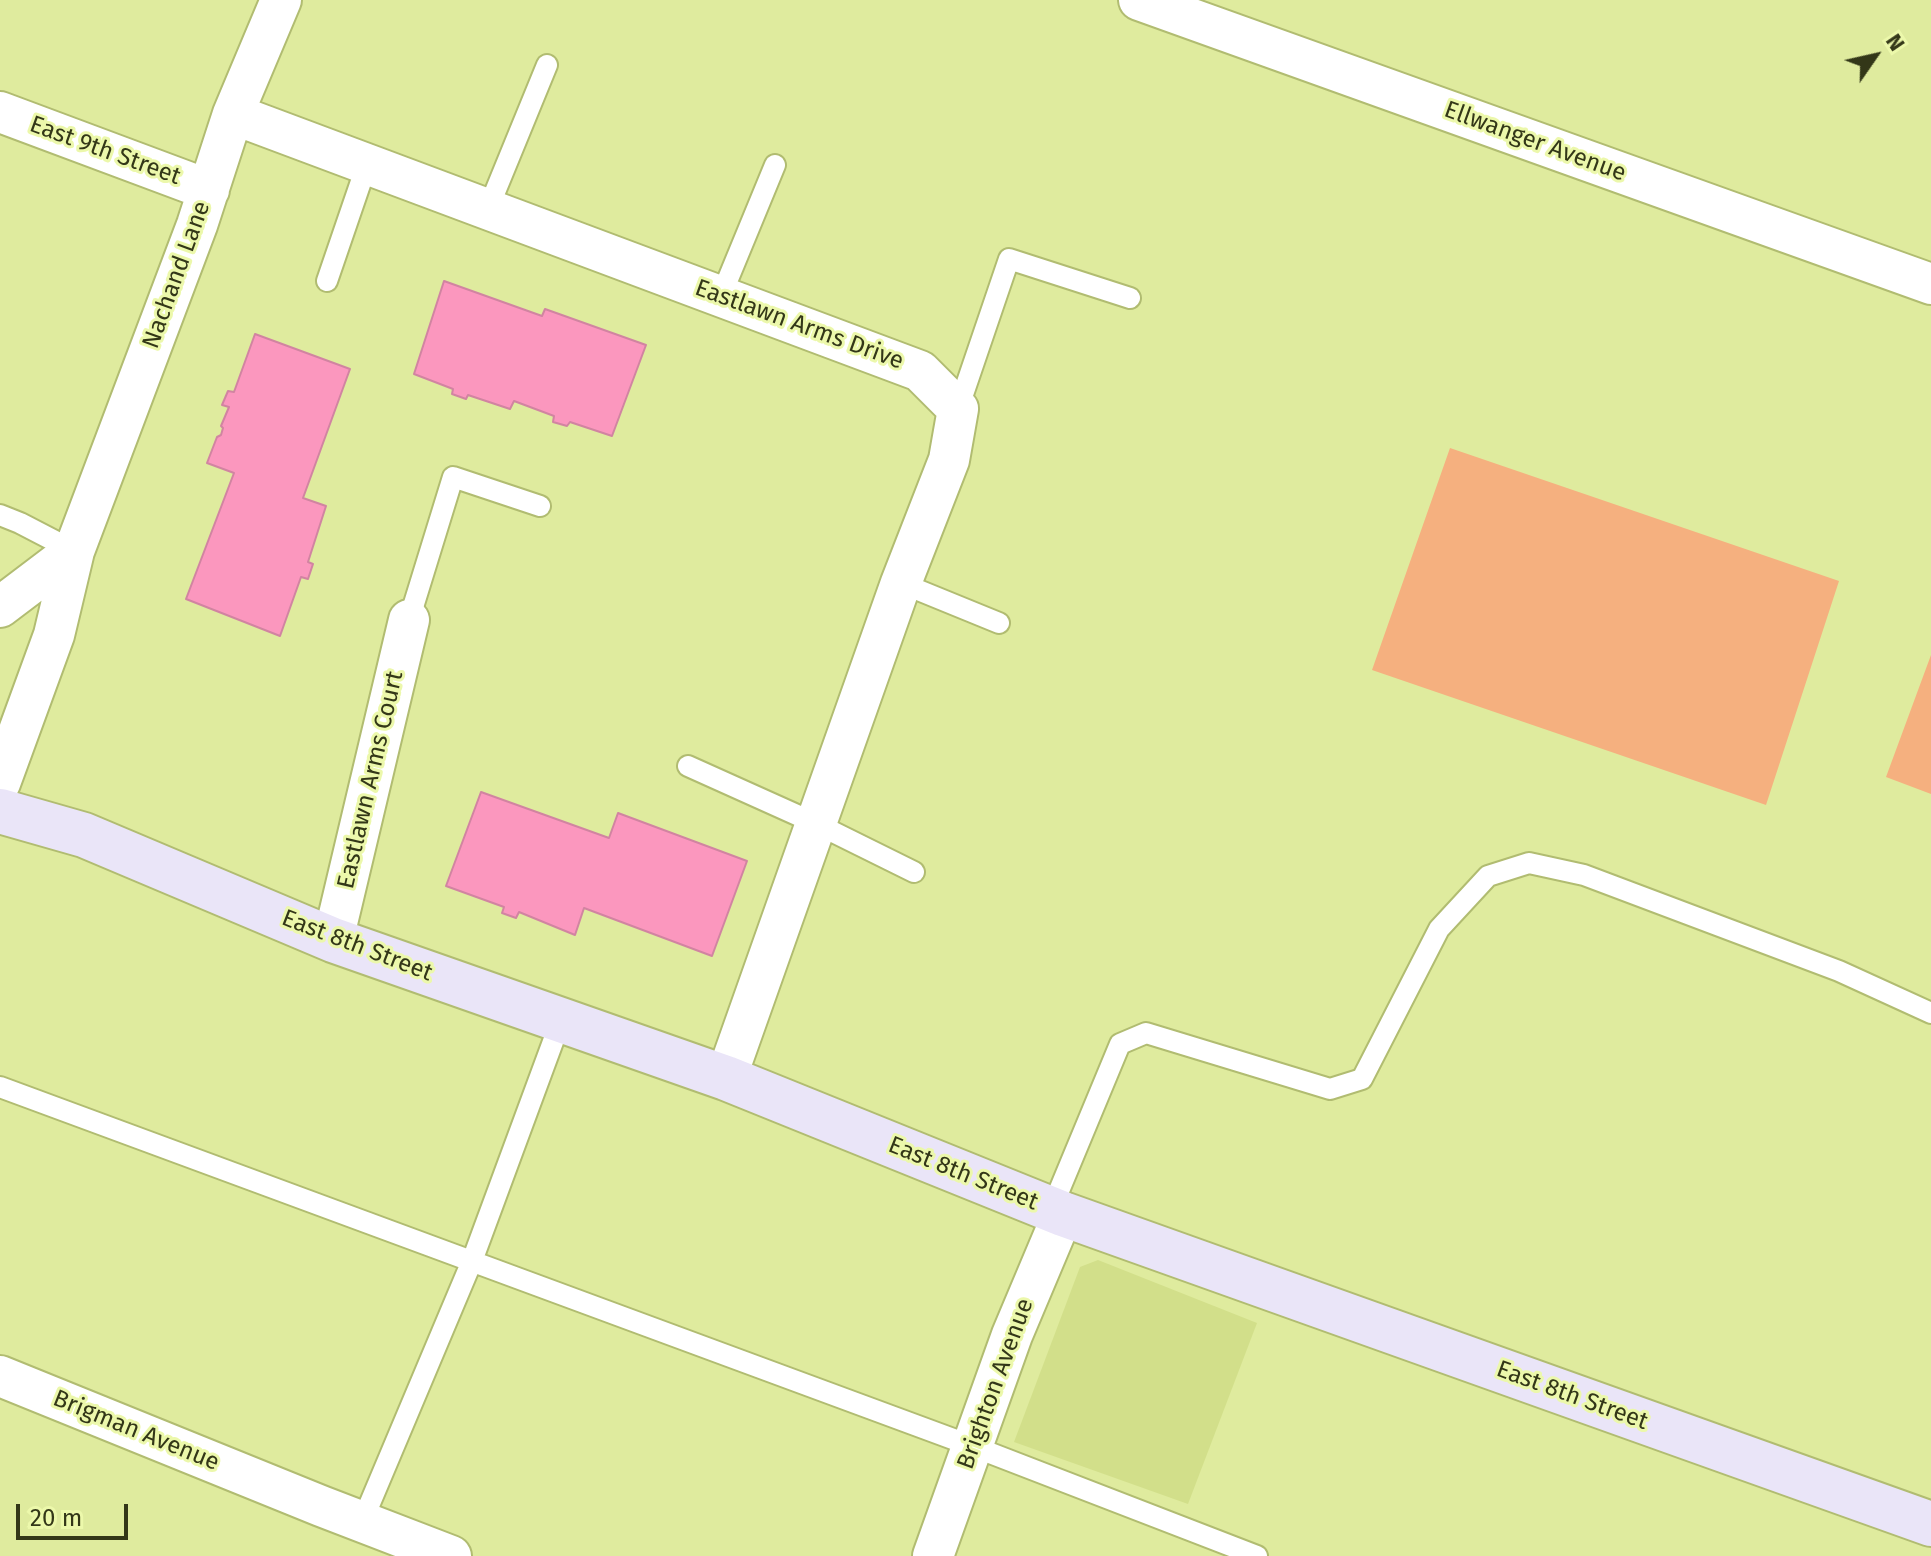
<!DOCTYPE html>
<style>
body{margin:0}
#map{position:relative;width:1931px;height:1556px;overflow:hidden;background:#dfeb9e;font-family:"Fira Sans",sans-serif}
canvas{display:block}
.north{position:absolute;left:1835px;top:16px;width:80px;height:80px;-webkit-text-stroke:6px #ecf8ab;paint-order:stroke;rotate:56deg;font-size:22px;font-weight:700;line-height:32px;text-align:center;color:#333718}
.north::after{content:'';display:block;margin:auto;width:28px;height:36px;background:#333718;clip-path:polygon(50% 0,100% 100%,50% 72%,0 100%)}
.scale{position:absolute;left:16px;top:1504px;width:112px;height:36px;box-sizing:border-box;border:4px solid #333718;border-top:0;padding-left:10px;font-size:24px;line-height:28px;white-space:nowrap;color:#333718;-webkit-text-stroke:6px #ecf8ab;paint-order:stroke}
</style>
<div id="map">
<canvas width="1931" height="1556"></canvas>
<div class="north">N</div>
<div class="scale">20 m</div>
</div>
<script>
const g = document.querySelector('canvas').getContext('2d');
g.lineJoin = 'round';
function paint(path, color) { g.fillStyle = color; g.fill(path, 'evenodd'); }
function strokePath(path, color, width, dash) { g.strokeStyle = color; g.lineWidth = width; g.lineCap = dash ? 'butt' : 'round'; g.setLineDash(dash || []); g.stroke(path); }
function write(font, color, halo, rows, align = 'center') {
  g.font = font + ' "Fira Sans",sans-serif'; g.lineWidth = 6; g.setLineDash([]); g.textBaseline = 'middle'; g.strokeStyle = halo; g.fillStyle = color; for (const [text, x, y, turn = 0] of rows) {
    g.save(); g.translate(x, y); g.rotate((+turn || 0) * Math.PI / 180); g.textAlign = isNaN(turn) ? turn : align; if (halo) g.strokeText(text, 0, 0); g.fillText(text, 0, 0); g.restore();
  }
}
paint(new Path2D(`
 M1098,1260L1257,1323L1188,1504L1014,1442L1080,1267Z`), '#d2df8a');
paint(new Path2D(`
 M1450,448L1839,581L1766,805L1372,670Z
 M1931,655V794L1886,777Z`), '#f5b07f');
const building = new Path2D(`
 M444,281L542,316L545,309L646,345L612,436L570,422L567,426L553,422L554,416L514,401L510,409L468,395L466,399L452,394L453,389L414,374Z
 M255,334L350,369L303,498L326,506L308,562L313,564L308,579L301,577L280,636L186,599L234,473L207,463L217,437L221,435L223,428L221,426L229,407L222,405L228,391L234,392Z
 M481,792L609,838L618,813L747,861L712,956L584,908L575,935L519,912L516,918L502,913L504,907L446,886Z`);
paint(building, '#fb97be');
strokePath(building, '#d184a1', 2);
const service = new Path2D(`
 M488,209L547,65
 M327,281L367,164
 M721,296L775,165
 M958,409L1009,259L1130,298
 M0,515L20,523L74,551
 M901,583L999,623
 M409,620L453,477L540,506
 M688,766L817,824L914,872
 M0,1087L972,1446L1257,1556
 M1051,1210L1120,1044L1146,1033L1330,1089L1362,1079L1439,929L1488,876L1529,863L1584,875L1839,971L1931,1013
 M362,1522L472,1261L561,1020`);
const minor = new Path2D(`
 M1139,0L1931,284
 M0,112L209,190
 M233,114L920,371L958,409L949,460L901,583L726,1078
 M0,607L74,551L197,225L233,114L281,0
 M0,783L54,635L74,551
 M333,940L409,620
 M0,1376L321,1506L451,1556
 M933,1556L1012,1335L1063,1214`);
const secondary = new Path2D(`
 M0,811L84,835L333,940L726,1078L1063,1214L1931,1524`);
strokePath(service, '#b1bc71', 24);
strokePath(minor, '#b1bc71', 44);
strokePath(secondary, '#b1bc71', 48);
strokePath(service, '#fff', 20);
strokePath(minor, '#fff', 40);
strokePath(secondary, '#eae5f8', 44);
write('24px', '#333718', '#ecf8ab', [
 ["Ellwanger Avenue",1535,142,20],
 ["East 9th Street",105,151,20],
 ["Nachand Lane",177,275,-70],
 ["Eastlawn Arms Drive",799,325,20],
 ["Eastlawn Arms Court",371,780,-77],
 ["East 8th Street",357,946,21],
 ["East 8th Street",963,1174,22],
 ["Brighton Avenue",996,1384,-70],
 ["East 8th Street",1572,1396,20],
 ["Brigman Avenue",136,1431,22]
]);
</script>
